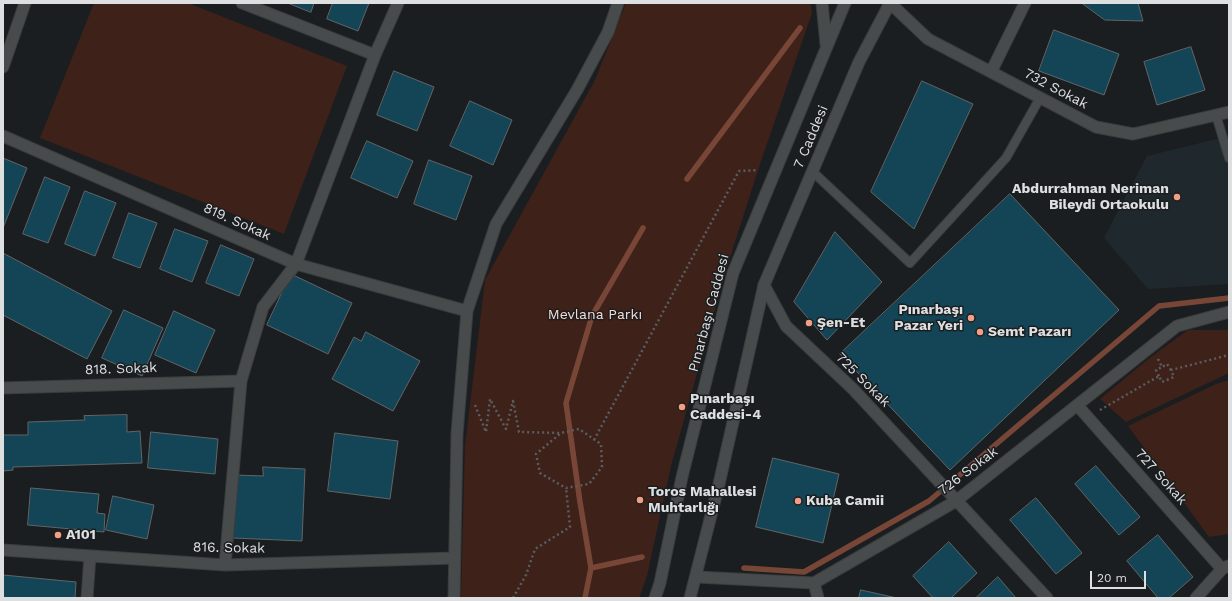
<!DOCTYPE html>
<meta charset="utf-8">
<style>
body{margin:0}
#map{position:relative;width:1232px;height:601px;overflow:hidden;background:#1b1e20;font-family:"Work Sans",sans-serif}
canvas{display:block}
.frame{position:absolute;inset:0;border:4px solid #dddfe0;pointer-events:none}
.scale{position:absolute;left:1090px;top:571px;width:56px;height:18px;box-sizing:border-box;border:2px solid #dddfe0;border-top:0;padding-left:5px;font-size:12px;line-height:14px;white-space:nowrap;color:#dddfe0;-webkit-text-stroke:3px #1b1e20;paint-order:stroke}
</style>
<div id="map">
<canvas width="1232" height="601"></canvas>
<div class="frame"></div>
<div class="scale">20 m</div>
</div>
<script>
const g = document.querySelector('canvas').getContext('2d');
g.lineJoin = 'round';
function paint(path, color) { g.fillStyle = color; g.fill(path, 'evenodd'); }
function strokePath(path, color, width, dash) { g.strokeStyle = color; g.lineWidth = width; g.lineCap = dash ? 'butt' : 'round'; g.setLineDash(dash || []); g.stroke(path); }
function write(font, color, halo, rows, align = 'center') {
  g.font = font + ' "Work Sans",sans-serif'; g.lineWidth = 3; g.setLineDash([]); g.textBaseline = 'middle'; g.strokeStyle = halo; g.fillStyle = color; for (const [text, x, y, turn = 0] of rows) {
    g.save(); g.translate(x, y); g.rotate((+turn || 0) * Math.PI / 180); g.textAlign = isNaN(turn) ? turn : align; if (halo) g.strokeText(text, 0, 0); g.fillText(text, 0, 0); g.restore();
  }
}
paint(new Path2D(`
 M1229,136V284L1148,289L1104,238L1147,156Z`), '#1f292d');
paint(new Path2D(`
 M94,3H188L347,66L284,234L40,138Z
 M626,3H811L812,13L758,170L726,270L671,466L647,576L639,598H461L465,446L485,280L595,80Z
 M1188,330H1229V373L1126,422L1100,399L1147,360Z
 M1229,380V534L1209,537L1128,426L1216,384Z`), '#3e2119');
strokePath(new Path2D(`
 M687,179L800,28
 M591,568L642,557
 M744,568L804,572L929,501L1159,306L1229,298
 M585,598L591,568L580,502L566,403L592,316L643,228`), '#784637', 5.5);
const building = new Path2D(`
 M288,3H314L311,12Z
 M333,3H369L358,31L327,19Z
 M1082,3H1138L1143,21L1105,20Z
 M1054,30L1119,54L1104,95L1039,71Z
 M1191,47L1205,90L1157,105L1144,62Z
 M394,71L434,87L417,131L377,115Z
 M922,81L973,104L914,229L871,192Z
 M470,101L512,120L493,165L450,146Z
 M367,141L413,161L397,198L351,178Z
 M3,158L27,168L3,228Z
 M429,160L472,176L456,220L414,204Z
 M45,177L70,187L48,243L23,234Z
 M85,191L116,203L95,256L65,244Z
 M1010,194L1119,310L950,470L840,354Z
 M129,213L157,223L140,268L113,258Z
 M175,229L208,241L192,282L160,269Z
 M835,232L882,282L827,340L794,302Z
 M221,245L254,259L239,296L206,283Z
 M3,253L112,311L87,359L3,315Z
 M291,274L352,303L328,354L267,325Z
 M124,310L163,328L142,376L102,358Z
 M174,311L215,330L196,373L155,355Z
 M366,332L420,361L393,411L332,379L354,337L361,341Z
 M127,415V432L140,431L142,463L13,467V470L3,471V435H28V422L85,420L84,416Z
 M151,432L218,439L215,474L148,468Z
 M335,433L398,441L390,499L328,491Z
 M773,458L839,474L823,543L756,527Z
 M1096,466L1140,517L1119,535L1075,484Z
 M263,467L305,469L302,541L233,538L236,475L263,476Z
 M31,488L99,494L97,513L105,514L104,532L28,525Z
 M113,496L154,505L147,539L106,530Z
 M1036,498L1082,553L1056,574L1010,520Z
 M1158,535L1193,577L1169,598H1158L1127,561Z
 M949,542L977,573L951,598H933L913,576Z
 M3,575L76,582L75,598H3Z
 M998,577L1016,598H976Z
 M861,590L897,598H859Z`);
paint(building, '#144556');
strokePath(building, '#616566', 1);
const service = new Path2D(`
 M1216,115L1229,158
 M813,172L910,263L1006,158L1040,98`);
const minor = new Path2D(`
 M242,3L375,55
 M890,3L928,39L1096,127L1133,134L1229,112
 M3,67L25,3
 M991,72L1025,3
 M3,136L296,264L467,311
 M764,285L786,326L853,389L1047,598
 M3,388L241,381
 M1077,405L1222,569
 M3,550L225,565L455,558
 M225,565L241,381L263,307L296,264L375,55L398,3
 M697,577L814,583L956,501L1177,326L1229,312
 M814,583L818,598
 M87,598L90,556
 M454,598L457,434L467,311L496,224L577,90L608,32L618,3
 M1196,598L1222,569L1228,566`);
const tertiary = new Path2D(`
 M822,3L826,44
 M655,598L660,583L682,477L733,273L845,3
 M690,598L719,484L764,285L859,62L890,3`);
strokePath(service, '#3a3c3d', 10);
strokePath(minor, '#3a3c3d', 13);
strokePath(tertiary, '#3a3c3d', 13);
strokePath(new Path2D(`
 M1158,359L1162,367L1167,364L1171,370
 M1159,376L1156,370L1162,367
 M475,405L486,432L490,399L506,429L513,401L519,432L561,433L579,429L601,444L602,467L589,484L566,488L540,473L536,454L561,433
 M1100,410L1159,376L1162,382L1174,377L1171,370L1229,355
 M594,440L739,171L758,170
 M513,598L526,575L535,549L570,527L566,488`), '#5b5e60', 2.5, [2, 3]);
strokePath(service, '#484b4c', 8);
strokePath(minor, '#484b4c', 11);
strokePath(tertiary, '#484b4c', 11);
for (const [x, y, r, color] of [
 [1177,197,4,"#f39f85"],
 [971,318,4,"#f39f85"],
 [809,323,4,"#f39f85"],
 [980,332,4,"#f39f85"],
 [682,407,4,"#f39f85"],
 [640,500,4,"#f39f85"],
 [798,501,4,"#f39f85"],
 [58,535,4,"#f39f85"]
]) { const dot = new Path2D(); dot.arc(x, y, r, 0, 2 * Math.PI); g.fillStyle = color; g.fill(dot); strokePath(dot, '#1b1e20', 1.5); }
write('14px', '#dddfe0', '#1b1e20', [
 ["732 Sokak",1056,89,28],
 ["7 Caddesi",811,137,-67],
 ["819. Sokak",237,222,24],
 ["Pınarbaşı Caddesi",709,313,-75],
 ["818. Sokak",121,369,-2],
 ["725 Sokak",863,380,45],
 ["726 Sokak",968,471,-37],
 ["727 Sokak",1161,477,48],
 ["816. Sokak",229,548,1]
]);
write('bold 14px', '#dddfe0', '#1b1e20', [
 ["Abdurrahman Neriman",1169,189,"right"],
 ["Bileydi Ortaokulu",1169,205,"right"],
 ["Pınarbaşı",963,310,"right"],
 ["Pazar Yeri",963,326,"right"],
 ["Şen-Et",817,323],
 ["Semt Pazarı",988,332],
 ["Pınarbaşı",690,399],
 ["Caddesi-4",690,415],
 ["Toros Mahallesi",648,492],
 ["Muhtarlığı",648,508],
 ["Kuba Camii",806,501],
 ["A101",66,535]
], 'left');
write('14px', '#fcd9cf', '#1b1e20', [
 ["Mevlana Parkı",595,315]
]);
</script>
